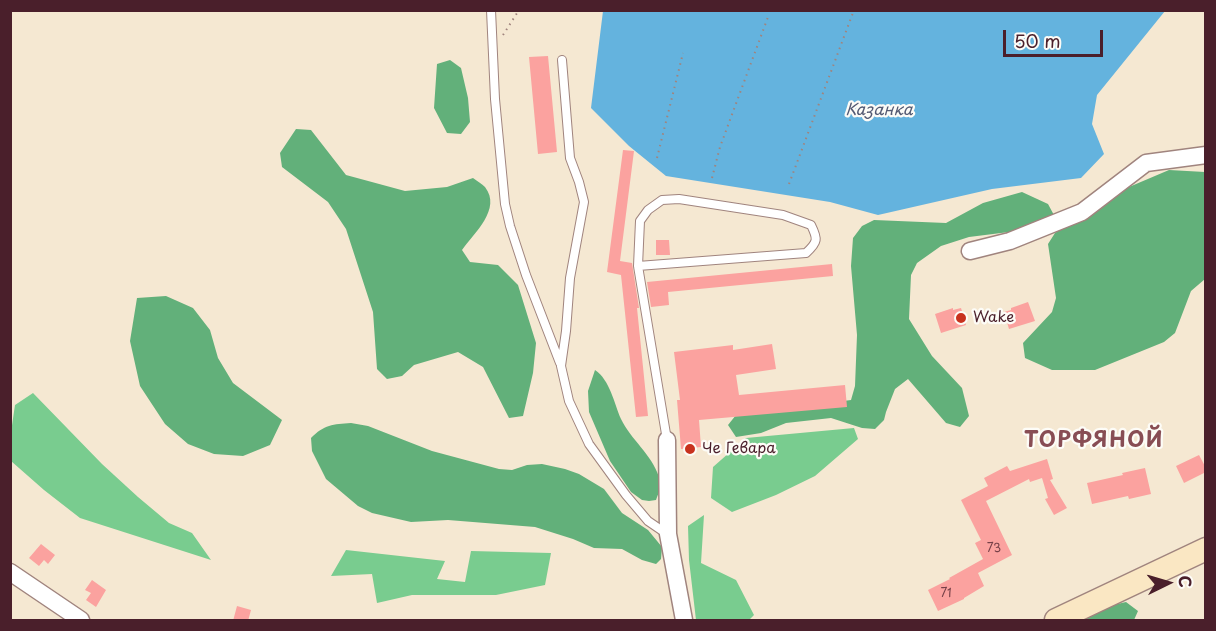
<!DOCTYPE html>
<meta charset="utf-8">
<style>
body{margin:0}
#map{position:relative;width:1216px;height:631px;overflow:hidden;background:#f5e8d2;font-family:"Playpen Sans",sans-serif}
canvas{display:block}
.frame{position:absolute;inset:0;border:12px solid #4a1f2b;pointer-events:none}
.north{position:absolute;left:1138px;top:553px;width:60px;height:60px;-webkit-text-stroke:4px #fdfcf7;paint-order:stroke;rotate:85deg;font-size:16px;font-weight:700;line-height:24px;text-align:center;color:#4a1f2b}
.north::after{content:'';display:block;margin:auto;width:21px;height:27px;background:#4a1f2b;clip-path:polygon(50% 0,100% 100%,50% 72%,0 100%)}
.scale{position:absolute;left:1003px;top:30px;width:100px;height:27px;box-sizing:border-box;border:3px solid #4a1f2b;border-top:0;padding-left:8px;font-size:18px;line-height:21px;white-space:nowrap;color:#4a1f2b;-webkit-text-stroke:4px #fdfcf7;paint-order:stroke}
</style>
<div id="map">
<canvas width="1216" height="631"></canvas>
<div class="frame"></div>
<div class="north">С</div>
<div class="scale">50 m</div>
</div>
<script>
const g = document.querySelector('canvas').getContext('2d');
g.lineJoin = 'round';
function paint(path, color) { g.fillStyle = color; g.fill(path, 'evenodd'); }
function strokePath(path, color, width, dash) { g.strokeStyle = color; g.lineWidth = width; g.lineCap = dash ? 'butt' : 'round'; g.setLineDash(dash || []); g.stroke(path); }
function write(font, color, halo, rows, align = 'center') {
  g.font = font + ' "Playpen Sans",sans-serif'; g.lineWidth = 4.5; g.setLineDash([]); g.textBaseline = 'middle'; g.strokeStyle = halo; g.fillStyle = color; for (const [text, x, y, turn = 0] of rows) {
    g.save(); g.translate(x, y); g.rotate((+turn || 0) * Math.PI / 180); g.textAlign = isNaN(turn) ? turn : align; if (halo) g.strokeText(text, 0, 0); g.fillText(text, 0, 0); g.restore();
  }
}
paint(new Path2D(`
 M33,393L102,464L138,497L169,523L192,533L211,560L80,518L44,490L11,461V432L15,405Z
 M854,428L858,439L815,476L776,495L732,512L711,498L713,467L746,438Z
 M704,515L701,563L736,580L754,615L749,620H696L689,560L688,526Z
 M346,550L445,561L437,579L465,582L471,551L551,553L545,585L496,595H412L377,603L372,574L331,576Z`), '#79cc8f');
paint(new Path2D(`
 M450,60L461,68L468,98L470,122L461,134L447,133L434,108L437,64Z
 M296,129L311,130L346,175L405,191L447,187L473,178C477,181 482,184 485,187C502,209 474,233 462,250L470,262L498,265L518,285L536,343L533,373L523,416L509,418L483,367L458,352L414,365L402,376L387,379L377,369L373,312L346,229L328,202L282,167L280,153Z
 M1169,170L1205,172V279L1191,291L1175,333L1164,342L1095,370H1052L1025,358L1023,343L1052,312L1056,298L1048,244L1055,233L1129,187Z
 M1022,192L1048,204L1055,217L1025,230L969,237L941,246L917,263L911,275L909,319L932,356L962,388L969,416L960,427L946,423L908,379L895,389L886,412L884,420L875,429L862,428L831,418L786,423L761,433L736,437L728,425L736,415L851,400L855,386L857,335L851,266L853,238L862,226L874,220L946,223L983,203Z
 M166,296L193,308L210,330L218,358L233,383L282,420L270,445L243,456L214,454L188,444L165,424L140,386L130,341L137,298Z
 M595,370C610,380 614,403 621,419C631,440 651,453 659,477C662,485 659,492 656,500L649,501L642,500L631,492L610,461L589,412L588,391Z
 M351,423L368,426L432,451L499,469L512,470L527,465L542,464L565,469L579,474L604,489L622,513L648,530L662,547L661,559L656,564L642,560L622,549L594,548L573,539L535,527L448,520L411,522L372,513L358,506L326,479L312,451L311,438C324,425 333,424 351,423Z
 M1126,602L1138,611L1134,620H1079L1113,605Z`), '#62b07a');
paint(new Path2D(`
 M603,11V10L1165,11L1097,95L1092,124L1104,154L1081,178L992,189L878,215L830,202L666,176L629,146L591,108Z`), '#64b3de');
paint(new Path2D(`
 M548,56L557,152L538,154L529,57Z
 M623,150L634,151L620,261L632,263L639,308H637L648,416L636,417L621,275L607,272Z
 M656,240H669L670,255H656Z
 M832,264L833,276L668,292L669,305L651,307L647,282Z
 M1028,302L1035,321L1009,329L1004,312L1011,310V308Z
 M953,308V310L961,308L966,325L941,333L935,314Z
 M772,344L776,369L736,375L739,395L845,385L847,407L699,420L701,447L681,449L677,400H680L674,352L733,345V350Z
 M1199,455L1206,468V472L1184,483L1176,466Z
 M1047,459L1053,479L1050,480L1067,508L1054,515L1045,499L1048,498L1042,478L1030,482L1029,479L986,501L1012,555L978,573L984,586L964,598V599L938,611L928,590L950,579L949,578L983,559L975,543L981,540L961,500L988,486L984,478L1007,466L1010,471Z
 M1145,468L1151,494L1129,499L1128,496L1092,504L1087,483L1123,475L1122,473Z
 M41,544L55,555L48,564L44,560L39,566L29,558Z
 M92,580L106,590L96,607L86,600L91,593L85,590Z
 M237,606L251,610L248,621H233Z`), '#fba29f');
const lane = new Path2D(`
 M491,10L495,99L505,204L510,226L526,275L560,363
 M562,60L570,158L579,182L584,202L570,278L566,331L561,366L569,401L589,444L626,495L648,521L667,534
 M638,266L640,221L648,210L662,200L679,199L783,215L811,225C818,239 818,242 806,253L638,266L667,440`);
const street = new Path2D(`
 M970,251L1010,241L1082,212L1146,163L1206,155
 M667,440L668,534L684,620
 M10,572L81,620`);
const secondary = new Path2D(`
 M1056,620L1206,549`);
strokePath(lane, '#a0847e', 10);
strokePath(street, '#a0847e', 19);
strokePath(secondary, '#a0847e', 25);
strokePath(new Path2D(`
 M503,35L519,10
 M657,158L683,53
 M712,178L720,147L768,17
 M789,184L854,10`), '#a0847e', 2, [1.5, 4.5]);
strokePath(lane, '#fff', 8);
strokePath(street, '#fff', 16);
strokePath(secondary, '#fae7c3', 22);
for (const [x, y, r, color] of [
 [961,318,6,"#c8321e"],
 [690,449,6,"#c8321e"]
]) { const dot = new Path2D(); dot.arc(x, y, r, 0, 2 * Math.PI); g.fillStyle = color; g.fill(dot); strokePath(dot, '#fdfcf7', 2); }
write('12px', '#764048', null, [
 ["73",994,549],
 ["71",946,594]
]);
write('15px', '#4a1f2b', '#fdfcf7', [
 ["Wake",973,318],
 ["Че Гевара",702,449]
], 'left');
write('italic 16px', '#545a73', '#fdfcf7', [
 ["Казанка",879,111]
]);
g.letterSpacing = '1.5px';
write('bold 21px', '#884d54', '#fdfcf7', [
 ["ТОРФЯНОЙ",1094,441]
]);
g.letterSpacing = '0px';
</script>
